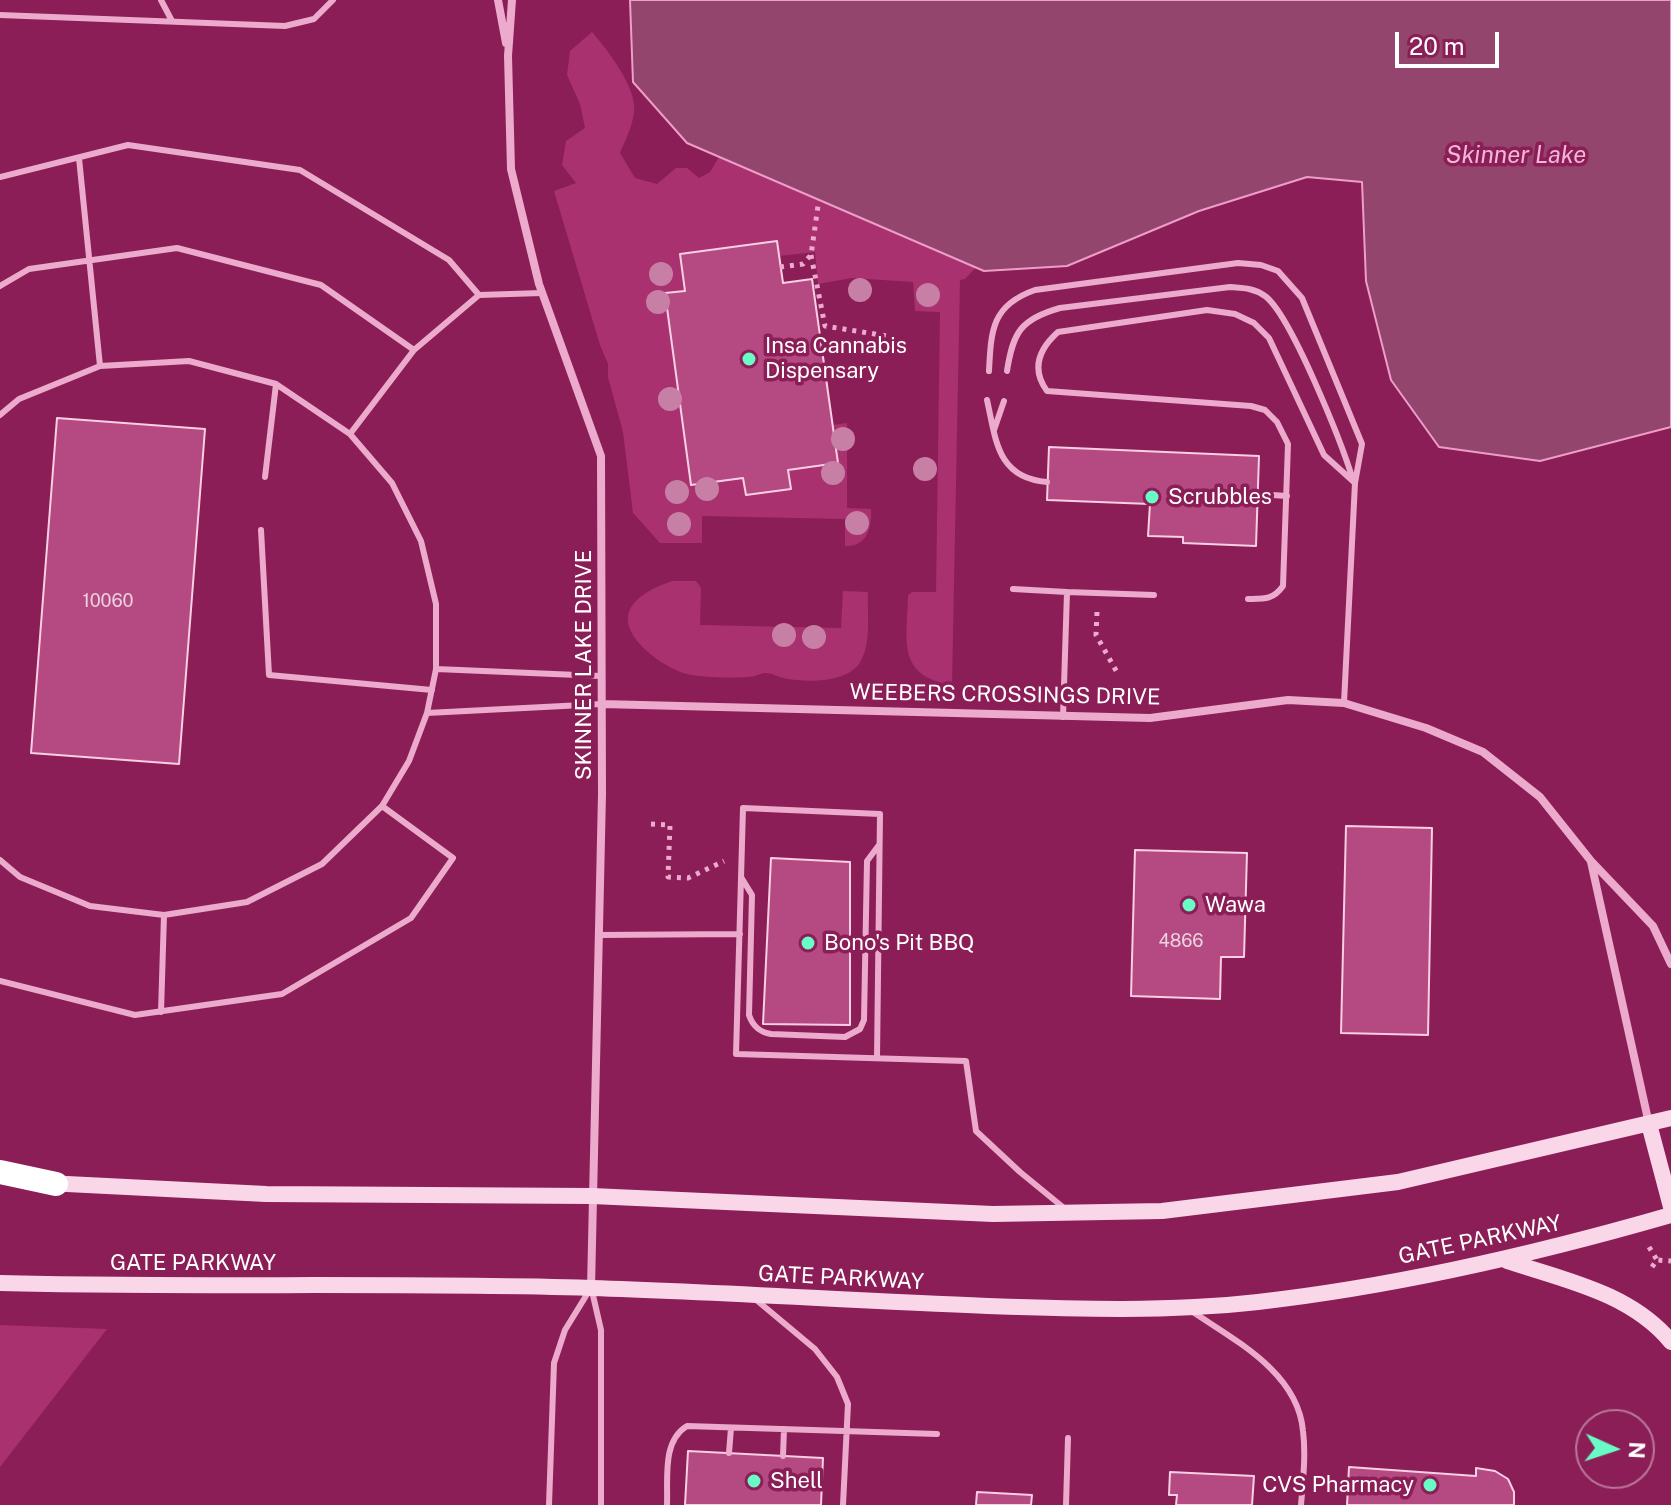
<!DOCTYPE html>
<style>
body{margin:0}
#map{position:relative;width:1671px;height:1505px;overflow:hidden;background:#8b1e56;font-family:"Public Sans",sans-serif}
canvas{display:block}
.north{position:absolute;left:1575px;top:1409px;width:80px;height:80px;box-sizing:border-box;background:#8b1e56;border:2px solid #b9789a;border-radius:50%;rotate:93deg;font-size:22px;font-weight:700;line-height:32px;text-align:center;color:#fff}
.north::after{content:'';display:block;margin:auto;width:28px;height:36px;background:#69fbc6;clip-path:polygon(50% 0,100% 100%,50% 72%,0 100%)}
.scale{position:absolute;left:1395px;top:32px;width:104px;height:36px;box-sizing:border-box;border:4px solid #fff;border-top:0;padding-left:10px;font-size:24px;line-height:28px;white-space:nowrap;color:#fff;-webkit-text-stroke:6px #8b1e56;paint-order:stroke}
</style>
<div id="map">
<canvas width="1671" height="1505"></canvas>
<div class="north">N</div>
<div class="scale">20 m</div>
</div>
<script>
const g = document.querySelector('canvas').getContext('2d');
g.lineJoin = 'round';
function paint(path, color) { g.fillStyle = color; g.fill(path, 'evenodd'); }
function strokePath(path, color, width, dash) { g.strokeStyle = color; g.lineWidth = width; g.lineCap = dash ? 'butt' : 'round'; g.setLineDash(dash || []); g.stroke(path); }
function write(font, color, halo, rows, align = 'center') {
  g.font = font + ' "Public Sans",sans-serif'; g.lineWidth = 7; g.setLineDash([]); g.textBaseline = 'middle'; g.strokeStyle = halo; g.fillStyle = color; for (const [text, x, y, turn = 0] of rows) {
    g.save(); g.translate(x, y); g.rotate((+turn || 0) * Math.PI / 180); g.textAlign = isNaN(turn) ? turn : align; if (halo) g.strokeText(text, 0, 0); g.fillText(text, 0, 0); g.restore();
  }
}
paint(new Path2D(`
 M592,32C606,48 632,82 634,104C636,119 626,139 620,153L635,178L657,184L676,168H687L699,178L710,172L719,157L853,214L985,258L965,279L960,280L952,685C896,676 907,640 908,595L912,592H936L940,312L915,311L913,282L852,278L818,284L815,252L779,256L777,241L685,291L666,293L691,485L743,478L791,488L788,470L838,463L833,425L847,423V508L871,509C872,528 867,547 845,546V519L702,516V543H660L633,513L623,432L608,377V364L600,345L554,191L576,183L562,165L566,141L585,128L580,104L567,75L570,51Z
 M673,581H696L701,588L700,625L841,628L843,591L868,592C867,614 872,645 859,664C845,683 805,683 784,678C777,677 773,673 766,673C760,673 755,677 749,677C730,678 705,678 687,674C666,669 620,638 629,612C634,596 659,585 673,581Z
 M0,1325L107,1329L0,1467Z`), '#a93170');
const water = new Path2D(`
 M630,0H1671V427L1540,461L1439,447L1391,380L1366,281L1362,182L1307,177L1199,211L1067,266L984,271L687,143L633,82Z`);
paint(water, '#93456d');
strokePath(water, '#ee9dc9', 2);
const building = new Path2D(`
 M777,241L783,283L812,279L838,463L788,470L791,489L746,495L743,478L691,485L665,293L685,291L680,254Z
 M57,418L205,429L179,764L31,753Z
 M1049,447L1259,456L1256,546L1183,543V537L1148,536L1150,504L1047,500Z
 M1346,826L1432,828L1428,1035L1341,1033Z
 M1135,850L1247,853L1244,957H1221L1220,999L1131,996Z
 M771,858L850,862V1025L763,1024Z
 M688,1451L823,1458L821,1505H685Z
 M1349,1467L1476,1476V1468L1495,1471L1508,1479L1514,1492V1505H1347Z
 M1170,1472L1254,1476L1252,1505H1176L1177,1495H1169Z
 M977,1492L1032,1495L1031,1505H976Z`);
paint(building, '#b54a82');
strokePath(building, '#f9cfe5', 2);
strokePath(new Path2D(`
 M811,255L825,326L887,336
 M780,267L803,264L811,255L818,206
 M1097,612L1096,635L1118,674
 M651,824L670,825L668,877L688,878L724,861
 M1649,1247L1657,1260
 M1652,1267L1657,1260L1671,1261`), '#ecaacd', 5, [4, 6]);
strokePath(new Path2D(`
 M161,0L172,21
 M0,15L285,26L314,19L333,0
 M79,158L100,366
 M0,177L128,145L300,170L449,260L479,295
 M0,286L29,269L177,248L321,285L414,350
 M989,371C991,330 992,305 1035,290L1238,263L1261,265L1278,271L1302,298L1362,444L1355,483L1344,703
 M1007,371C1013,332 1021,319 1060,308L1230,287C1243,288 1254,288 1265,296C1291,315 1342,444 1353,480
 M987,400C996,440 997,478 1047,482
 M0,415L19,399L100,366L189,361L276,384L350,434L392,483L421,541L436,604V669L427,713L409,761L382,806L322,864L247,902L164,915L90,906L20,877L0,860
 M994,430L1004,401
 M350,434L414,350L479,295L542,293
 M265,477L276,384
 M1258,494L1287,496
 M261,530L269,675L432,690
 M1013,589L1067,592L1063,717
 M1067,592L1154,595
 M1248,599C1264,599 1273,600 1283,586L1288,444L1277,422L1265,410L1251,406L1047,391C1031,369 1039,349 1058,332L1207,310L1235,314L1254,323L1269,338L1324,455L1355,483
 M436,669L601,676
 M427,713L602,704
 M741,877L752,895L749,1015C753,1027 760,1032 771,1034L845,1037L860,1029L864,1020L867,861L879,845
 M598,935L740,934
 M0,981L135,1015L282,994L411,918L453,858L382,806
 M161,1012L164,915
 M877,1058L880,814L743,808L736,1054L966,1061L976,1131L1020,1172L1064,1208
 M592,1291L601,1330V1505
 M754,1298L815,1349L837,1377L848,1404L843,1505
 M1193,1312C1236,1341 1298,1373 1303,1431C1306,1455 1303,1480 1301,1505
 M729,1453L731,1428
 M783,1456L784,1429
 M549,1505L554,1363L565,1330L589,1291
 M667,1505C668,1478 662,1441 687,1426L937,1434
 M1066,1505L1068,1438`), '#ecaacd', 6);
strokePath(new Path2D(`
 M498,0L506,43
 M512,0L508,56L511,169L539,284L601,456L602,794L591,1288
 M602,704L1150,718L1288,700L1344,703L1426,728L1483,752L1540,797L1591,861L1653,926L1671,964
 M1591,862L1649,1124`), '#ecaacd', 8);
strokePath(new Path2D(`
 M1649,1124L1671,1207
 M47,1183L266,1194L592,1196L993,1214L1162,1211L1398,1182L1671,1118
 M1507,1261C1564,1280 1631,1293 1671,1342
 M0,1283C197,1288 394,1282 591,1288C724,1292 856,1301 988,1306C1078,1309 1169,1312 1258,1302C1399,1286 1536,1254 1671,1215`), '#f9d6e8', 16);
strokePath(new Path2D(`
 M0,1172L56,1184`), '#fff', 24);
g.fillStyle = '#c87fa5';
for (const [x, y] of [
 [661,274],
 [860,290],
 [928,295],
 [658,302],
 [670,399],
 [843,439],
 [925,469],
 [833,473],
 [707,489],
 [677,492],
 [857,523],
 [679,524],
 [784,635],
 [814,637]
]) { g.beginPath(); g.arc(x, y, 12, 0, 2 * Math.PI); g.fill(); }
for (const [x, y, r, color] of [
 [749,359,8,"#69fbc6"],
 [1152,497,8,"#69fbc6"],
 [1189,905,8,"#69fbc6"],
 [808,943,8,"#69fbc6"],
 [754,1481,8,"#69fbc6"],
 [1430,1485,8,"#69fbc6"]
]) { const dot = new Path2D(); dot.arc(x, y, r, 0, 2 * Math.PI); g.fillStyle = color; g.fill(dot); strokePath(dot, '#8b1e56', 3); }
write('18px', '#ecd2e0', null, [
 ["10060",108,601],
 ["4866",1181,941]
]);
write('22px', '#fff', '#8b1e56', [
 ["Insa Cannabis",765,346],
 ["Dispensary",765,371],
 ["Scrubbles",1168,497],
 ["Wawa",1205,905],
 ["Bono's Pit BBQ",824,943],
 ["Shell",770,1481],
 ["CVS Pharmacy",1414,1485,"right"]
], 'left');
write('22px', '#fff', '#8b1e56', [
 ["SKINNER LAKE DRIVE",584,665,-90],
 ["WEEBERS CROSSINGS DRIVE",1005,695,1],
 ["GATE PARKWAY",1480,1240,-12],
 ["GATE PARKWAY",193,1263],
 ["GATE PARKWAY",841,1278,3]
]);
write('italic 24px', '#f3b6d7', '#8b1e56', [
 ["Skinner Lake",1516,156]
]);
</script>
